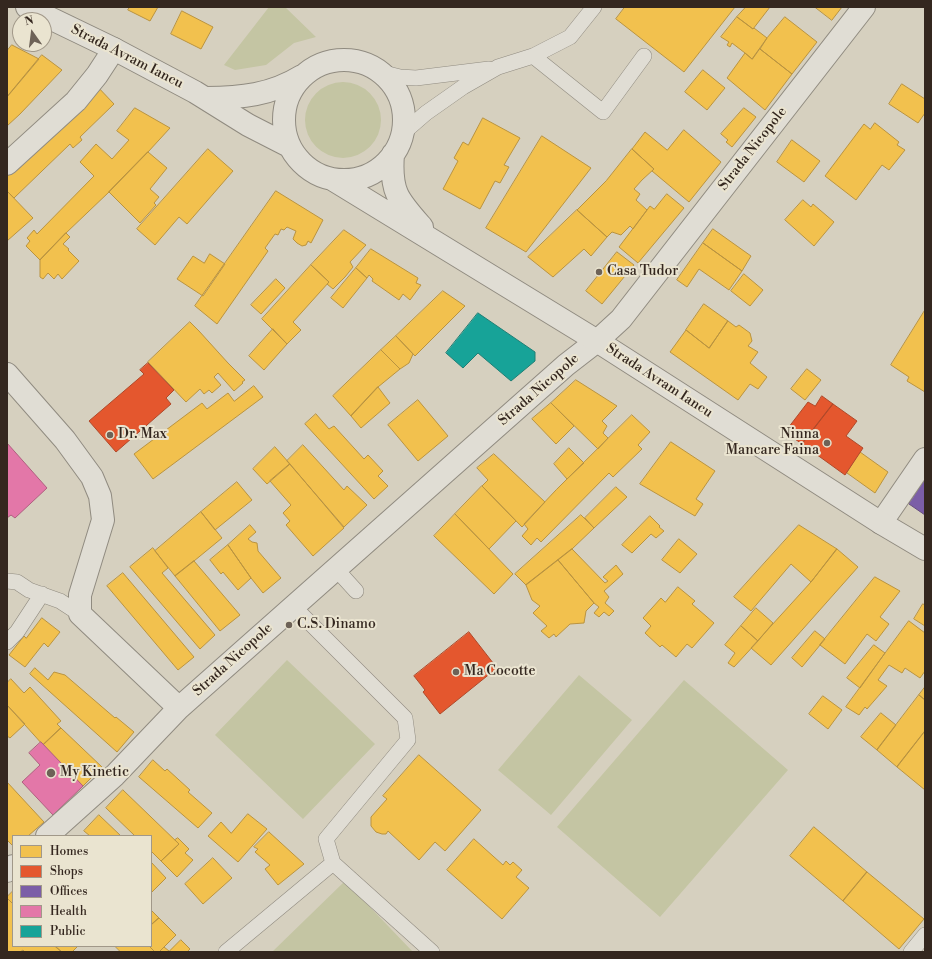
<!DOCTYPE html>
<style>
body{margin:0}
#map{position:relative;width:932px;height:959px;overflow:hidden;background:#d6d0bf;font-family:"Libre Bodoni",serif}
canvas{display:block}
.frame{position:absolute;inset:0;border:8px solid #34271f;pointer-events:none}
.legend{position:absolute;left:12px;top:835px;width:140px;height:112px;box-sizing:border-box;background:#eae4d0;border:1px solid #a19889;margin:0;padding:5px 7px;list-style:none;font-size:12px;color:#34271f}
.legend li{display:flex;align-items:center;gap:8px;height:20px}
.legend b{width:20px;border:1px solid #a19889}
.north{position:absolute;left:12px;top:12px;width:40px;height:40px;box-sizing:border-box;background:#eae4d0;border:1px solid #a19889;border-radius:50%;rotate:346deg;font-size:11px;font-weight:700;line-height:16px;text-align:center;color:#34271f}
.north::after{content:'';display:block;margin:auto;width:14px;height:18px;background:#6d6257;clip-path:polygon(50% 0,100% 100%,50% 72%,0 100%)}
</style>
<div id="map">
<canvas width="932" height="959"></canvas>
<div class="frame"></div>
<ul class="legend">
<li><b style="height:11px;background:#f2c14e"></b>Homes</li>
<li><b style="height:11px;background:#e4572e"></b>Shops</li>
<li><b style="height:11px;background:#7b5ea7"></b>Offices</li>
<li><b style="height:11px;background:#e377a8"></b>Health</li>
<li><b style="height:11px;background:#17a398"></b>Public</li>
</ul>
<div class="north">N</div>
</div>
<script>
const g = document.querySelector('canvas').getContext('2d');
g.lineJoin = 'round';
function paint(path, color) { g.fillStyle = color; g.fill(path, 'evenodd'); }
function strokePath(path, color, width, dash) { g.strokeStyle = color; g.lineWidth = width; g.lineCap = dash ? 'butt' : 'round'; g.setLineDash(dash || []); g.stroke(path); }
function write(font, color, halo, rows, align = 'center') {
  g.font = font + ' "Libre Bodoni",serif'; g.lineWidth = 4; g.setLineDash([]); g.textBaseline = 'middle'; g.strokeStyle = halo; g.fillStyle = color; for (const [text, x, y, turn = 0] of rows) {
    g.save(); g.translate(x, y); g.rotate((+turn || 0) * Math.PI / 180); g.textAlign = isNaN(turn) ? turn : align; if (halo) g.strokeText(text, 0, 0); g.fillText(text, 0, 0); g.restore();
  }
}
paint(new Path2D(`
 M269,7H285L316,37L294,43L266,65L235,70L224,65Z
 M305 120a38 38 0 1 1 76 0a38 38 0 1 1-76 0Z
 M287,660L375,744L303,819L215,735Z
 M579,675L632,720L551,815L498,770Z
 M684,680L788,770L660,917L557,827Z
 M345,881L413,952H272Z`), '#c4c5a3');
const homes = new Path2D(`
 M130,7H158L150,21L128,10Z
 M625,7H735L684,72L616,19Z
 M746,7H770L753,29L737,17Z
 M815,7H842L832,20Z
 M182,11L213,27L201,49L171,34Z
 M737,17L753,29L754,28L767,38L752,59L745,53L732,43L730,47L727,45L729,42L721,37Z
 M785,17L817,42L792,74L760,49L767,38Z
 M12,45L39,59L7,97V51Z
 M760,49L792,74L765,110L727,78L745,53L752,59Z
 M42,55L62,70L20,114L7,126V97Z
 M703,70L725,88L707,110L685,92Z
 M95,84L114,104L80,137L82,140L73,148L70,144L14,198L7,191V170Z
 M902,84L925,99V113L918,123L889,104Z
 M135,108L170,128L148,152L109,192L66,233L40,260L26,246L30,241L27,238L34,230L37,234L94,176L80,162L96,144L112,159L129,140L117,131Z
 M744,108L756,117L732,147L726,142L728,140L721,134Z
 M483,118L520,138L504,165L509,167L500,183L495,181L480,209L443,189L458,161L454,158L463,142L468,145Z
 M875,123L899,142L897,145L905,150L889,170L882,165L856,200L825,176L864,124L870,129Z
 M684,130L721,162L689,202L652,171L654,169L632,149L645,132L667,150Z
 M542,136L591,168L526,252L486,228Z
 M792,140L820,161L804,182L777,162Z
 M208,149L233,171L187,224L179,217L155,245L137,229Z
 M632,149L654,169L642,180L634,189L640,194L636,200L647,210L633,229L630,226L621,235L612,232L607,237L577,210L606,181Z
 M148,152L167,168L150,189L159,197L154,203L156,205L140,223L109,192Z
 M7,191L33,218L7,241Z
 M276,191L323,220L311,243L308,241L306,245L302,246L297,243L293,239L296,231L287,227L284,230L281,229L278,235L275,234L265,248L268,251L217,324L195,306Z
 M667,194L684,208L638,263L619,247L650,206L654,209Z
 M803,200L811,207L813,204L834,222L814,246L785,220Z
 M577,210L607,237L591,256L584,249L553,277L528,257Z
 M713,229L751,256L742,271L703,243Z
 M344,230L366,245L350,262L353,267L345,277L333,289L327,284L329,282L311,265Z
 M66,233L70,237L63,244L69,249L68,250L79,261L62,279L58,274L54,279L48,273L43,279L40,277V260Z
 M703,243L742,271L729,290L699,269L687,287L677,280Z
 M371,249L418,278L416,283L421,285L410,300L403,294L399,300L372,281L373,279L369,275L367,278L356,268Z
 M617,252L634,265L602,304L586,291Z
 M210,254L225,264L203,296L177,279L193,256L204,263Z
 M311,265L329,282L293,322L301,330L287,344L262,319Z
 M356,268L367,278L343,308L331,298Z
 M744,274L763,290L750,306L731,291Z
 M276,279L285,288L261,314L251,305Z
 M443,291L465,306L415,356L396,336Z
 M704,304L728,321L709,348L686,330Z
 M925,310V392L907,381L909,377L891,365Z
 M728,321L736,327L739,325L750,333L752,341L748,346L758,352L750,363L767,377L758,389L750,384L738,400L670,352L686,330L709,348Z
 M190,322L199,331L228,363L245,380L242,382L243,383L234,391L218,373L214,377L221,385L212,393L209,390L204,394L200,389L186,402L148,362Z
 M273,329L287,344L264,370L249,356Z
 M396,336L413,354L409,363L400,369L381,350Z
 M381,350L400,369L378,387L351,416L333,396Z
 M807,369L821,380L805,400L791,389Z
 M576,380L617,406L602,421L607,426L603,433L608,438L598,449L551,403Z
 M254,386L263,397L153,479L134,454L202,403L207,409L228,393L234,401Z
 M378,387L390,403L361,428L351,416Z
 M418,400L448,436L418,461L388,425Z
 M551,403L574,426L556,444L532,419Z
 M316,414L329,429L334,426L364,459L368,455L383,471L378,476L388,486L374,499L305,424Z
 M632,415L650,432L638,445L642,449L613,477L609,473L541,542L537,538L531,545L522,536L528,529L524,524L556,490Z
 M671,442L715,471L696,499L703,504L695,516L640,484Z
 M303,445L344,490L347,486L367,505L344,527L287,461Z
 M275,447L290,464L267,484L253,469Z
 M569,448L584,463L567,479L554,464Z
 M860,452L888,472L875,493L847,473Z
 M494,454L545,502L522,527L482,486L488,480L477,468Z
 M290,464L344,528L313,556L286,525L290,521L283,513L291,505L270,481Z
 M237,482L252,500L215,530L201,512Z
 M482,486L516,521L489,549L455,514Z
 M616,487L627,497L594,528L585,518Z
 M201,512L222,538L194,561L175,576L155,551Z
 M455,514L513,574L494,594L434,536Z
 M581,515L594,528L572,549L526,585L515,574Z
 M650,516L660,526L659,527L664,531L656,538L651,534L632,553L622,545Z
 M250,525L256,532L248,539L252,542L257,543L258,551L281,578L263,593L251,578L228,545Z
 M799,525L837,549L811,582L791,564L751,611L734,597Z
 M679,539L697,554L680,573L662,560Z
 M228,545L251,578L238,590L223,572L221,574L210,560Z
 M153,548L168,568L162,573L215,635L200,649L130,567Z
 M572,549L605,583L608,581L603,577L616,565L623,574L604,591L609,597L605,603L614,611L609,616L604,612L599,617L594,613L599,607L594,603L558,560Z
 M837,549L858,567L771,665L751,648L811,582Z
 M558,560L594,603L586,611L584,623L570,624L556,637L554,634L549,638L541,631L547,626L533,613L540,606L532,600L526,585Z
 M194,561L240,615L220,631L175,576Z
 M123,573L194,657L178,670L107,586Z
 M875,577L900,591L880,617L889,624L876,641L867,634L845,664L820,645Z
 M678,587L695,601L692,604L714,623L692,648L687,644L676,657L662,645L660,647L645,633L651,626L643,618L661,598L665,602Z
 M923,604L925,605V626L914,619Z
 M756,608L773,623L758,641L741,626Z
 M42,618L60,632L48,647L44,643L25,667L9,655L24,636L26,638Z
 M909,621L925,633V671L920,678L905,668L902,673L889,665L878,680L887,686L867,709L865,707L859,715L846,707Z
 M741,626L758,641L734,667L728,663L735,653L725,645Z
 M815,631L825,639L802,667L792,658Z
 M874,645L885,653L860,688L847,678Z
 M35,668L48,680L54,672L65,675L115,718L116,717L134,732L117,752L30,674Z
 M11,679L24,693L30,687L61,721L57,724L61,728L43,745L7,705V683Z
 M925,687V700L919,695Z
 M919,695L925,700V731L897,767L877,750Z
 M823,696L842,710L828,729L809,714Z
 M7,705L25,724L10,738L7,736Z
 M881,713L896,725L877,750L861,737Z
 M61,728L102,767L83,786L43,745Z
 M925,731V790L897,767Z
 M419,755L481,810L445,851L435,842L419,860L388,831L386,834H382L376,832L371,826V817L387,799L383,796Z
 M153,760L165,771L167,769L190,790L188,792L212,813L198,828L139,777Z
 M7,782L44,822L28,836H13V846L7,840Z
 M123,790L179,844L161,861L151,851V836H135L106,808Z
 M248,814L267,829L238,862L208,836L221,822L231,833Z
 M99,815L121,836H90L84,831Z
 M814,827L867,872L843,901L790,856Z
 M269,832L304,864L278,885L265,869L270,865L255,852L258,849L254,847Z
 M178,838L189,849L185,853L193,860L177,877L161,861L179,844L175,840Z
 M474,839L503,865L506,861L510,865L513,862L522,870L516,877L529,888L502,919L447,870Z
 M213,858L232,878L203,904L185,884Z
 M151,862L166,878L151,893Z
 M867,872L924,919L899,949L843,901Z
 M13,891V904L7,898V897Z
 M7,898L13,904V946H55L62,952H25L23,950L20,952H7Z
 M151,910L159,918L151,925Z
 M159,918L176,935L159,952H155L149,946H151V925Z
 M181,940L190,949L187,952H159L164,947L169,951Z
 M55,946H78L72,952H62Z
 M115,946H149L155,952H121Z`);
paint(homes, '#f2c14e');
strokePath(homes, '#b99340', 1);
const shops = new Path2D(`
 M148,363L174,390L166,398L171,404L116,452L89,421L144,374L140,370Z
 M822,396L833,404L802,444L785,432L808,402L815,406Z
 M833,404L857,421L846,436L863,448L845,475L802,444Z
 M469,632L497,668L440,714L423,692L425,690L414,676Z`);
paint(shops, '#e4572e');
strokePath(shops, '#af492a', 1);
const offices = new Path2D(`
 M925,479V515L909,504Z`);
paint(offices, '#7b5ea7');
strokePath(offices, '#664e7e', 1);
const health = new Path2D(`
 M7,443L47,488L15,518L11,515L7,518Z
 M41,742L83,786L53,815L22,782L40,765L29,753Z`);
paint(health, '#e377a8');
strokePath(health, '#ae5f7f', 1);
const public = new Path2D(`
 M478,313L535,352V361L511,381L478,353L463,368L446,353Z`);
paint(public, '#17a398');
strokePath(public, '#207e74', 1);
const service = new Path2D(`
 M533,56L603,112L644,56
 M380,72L400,77L416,78L489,69
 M403,133L426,113L463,87L498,67L533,56L570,37L594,7
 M336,569L356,591
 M7,581L17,582L29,590L60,601L80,614
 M293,606L405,718L408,740L326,839L333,863L432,952
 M7,642L17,632L42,594
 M226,952L333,863
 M911,952L925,935`);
const minor = new Path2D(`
 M7,164L76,101L97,75L114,49
 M7,374L65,440L92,477L100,496L103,520L80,595V614L179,708
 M881,523L925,459
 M47,836L115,775L179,708L566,365L597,341L621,319L864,7
 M7,871L13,866`);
const tertiary = new Path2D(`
 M27,7L114,49L195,92L248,125L289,146
 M284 120a60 60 0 1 1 120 0a60 60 0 1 1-120 0Z
 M206,98C241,98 271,95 302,76
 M393,154C390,192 398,200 422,227
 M332,179L597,341L881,523L925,549`);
strokePath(service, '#908b80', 16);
strokePath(minor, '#908b80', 24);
strokePath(tertiary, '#908b80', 24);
strokePath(service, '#e0ddd4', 15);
strokePath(minor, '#e0ddd4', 22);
strokePath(tertiary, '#e0ddd4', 22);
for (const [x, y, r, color] of [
 [599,272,4,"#6d6257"],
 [110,435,4,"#6d6257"],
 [827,443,4,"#6d6257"],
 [289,625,4,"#6d6257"],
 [456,672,4,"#6d6257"],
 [51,773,5,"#6d6257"]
]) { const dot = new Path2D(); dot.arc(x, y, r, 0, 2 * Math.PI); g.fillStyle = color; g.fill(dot); strokePath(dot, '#eae4d0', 1.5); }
write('14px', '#34271f', '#eae4d0', [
 ["Strada Avram Iancu",127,57,27],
 ["Strada Nicopole",753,149,-52],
 ["Strada Avram Iancu",659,381,33],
 ["Strada Nicopole",539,390,-41],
 ["Strada Nicopole",233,660,-42]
]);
write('14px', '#34271f', '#eae4d0', [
 ["Casa Tudor",607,272],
 ["Dr. Max",118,435],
 ["Ninna",819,435,"right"],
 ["Mancare Faina",819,451,"right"],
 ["C.S. Dinamo",297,625],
 ["Ma Cocotte",464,672],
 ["My Kinetic",60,773]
], 'left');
</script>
